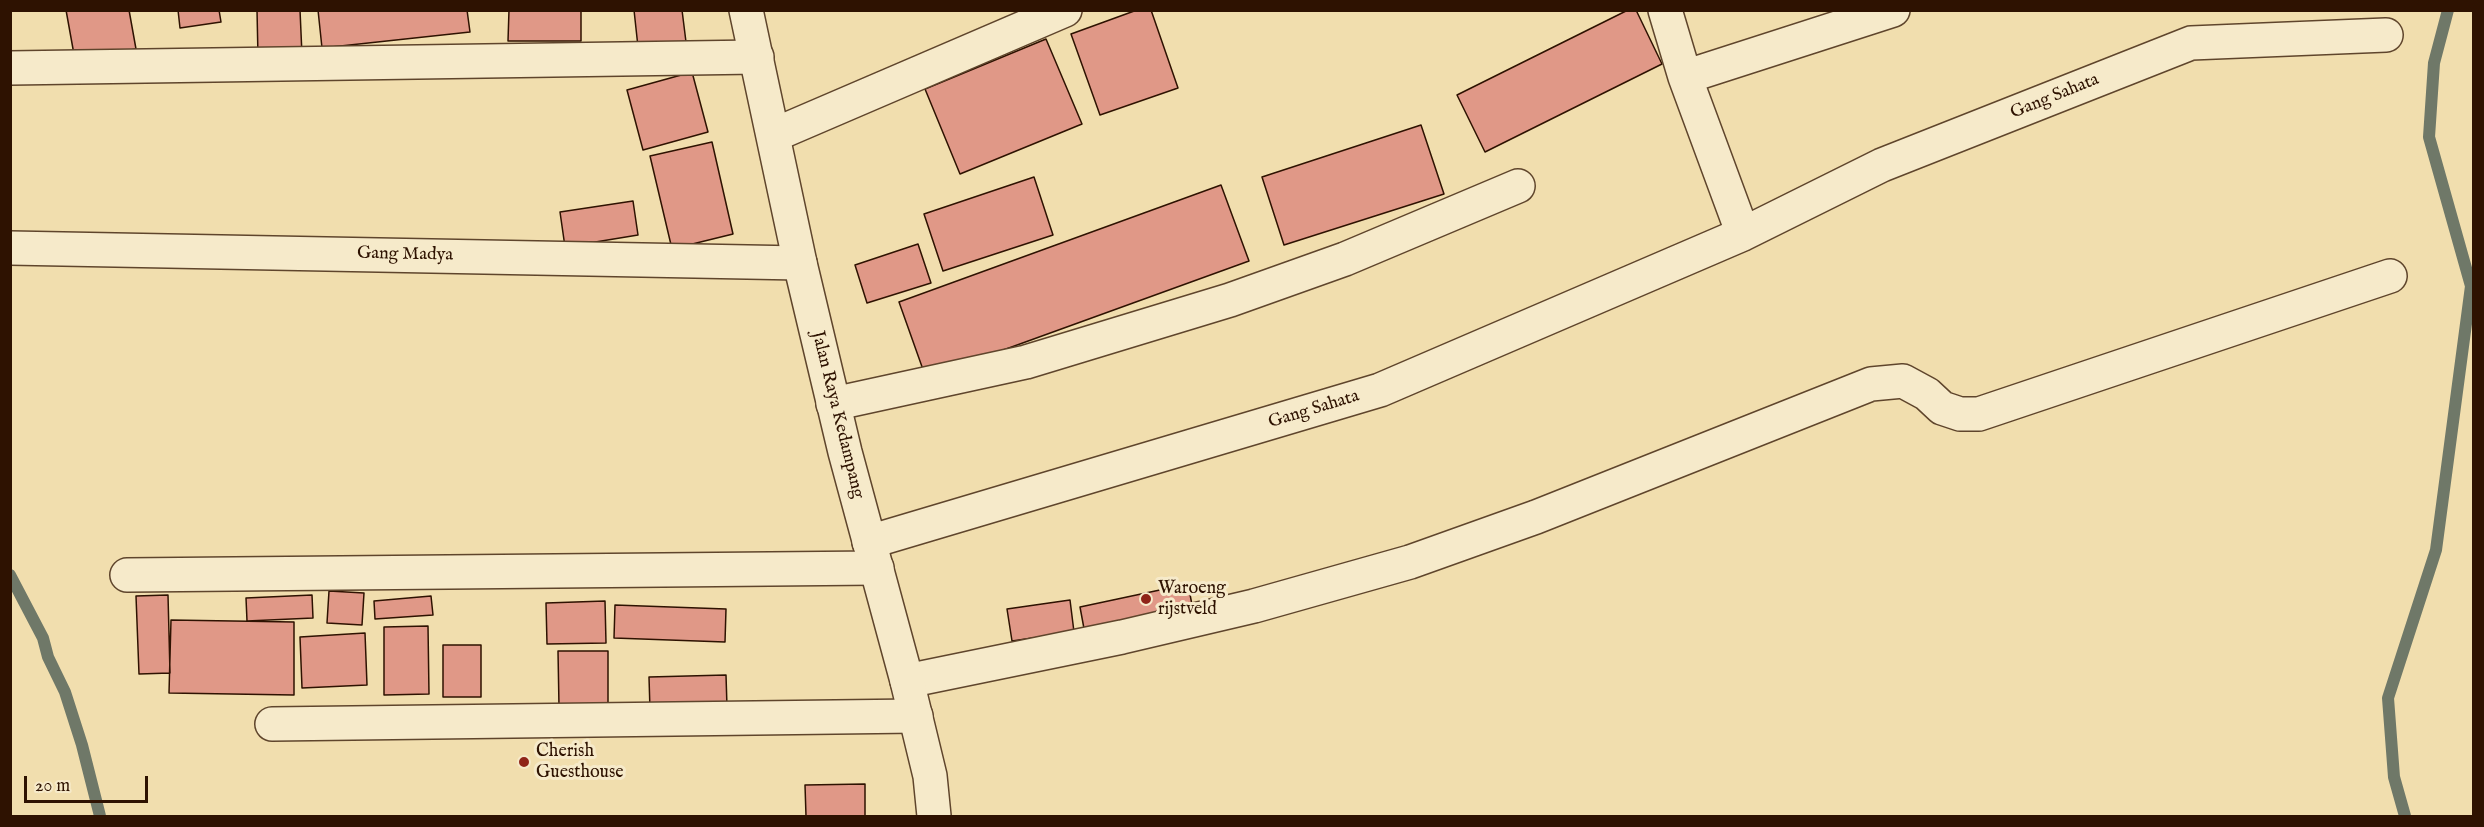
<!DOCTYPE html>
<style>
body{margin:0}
#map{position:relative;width:2484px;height:827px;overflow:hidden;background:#f1deae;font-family:"IM FELL English",serif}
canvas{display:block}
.frame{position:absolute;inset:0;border:12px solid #2e1201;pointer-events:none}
.scale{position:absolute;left:24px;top:776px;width:124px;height:27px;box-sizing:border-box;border:3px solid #2e1201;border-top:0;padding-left:8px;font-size:18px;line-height:21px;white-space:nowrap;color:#2e1201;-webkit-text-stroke:4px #f6eaca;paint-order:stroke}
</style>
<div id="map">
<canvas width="2484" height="827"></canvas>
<div class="frame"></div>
<div class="scale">20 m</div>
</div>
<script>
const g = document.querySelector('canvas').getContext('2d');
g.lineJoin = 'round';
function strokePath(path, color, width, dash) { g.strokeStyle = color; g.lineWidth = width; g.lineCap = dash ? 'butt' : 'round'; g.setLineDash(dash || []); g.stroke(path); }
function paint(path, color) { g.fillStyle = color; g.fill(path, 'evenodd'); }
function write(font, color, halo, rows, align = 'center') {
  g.font = font + ' "IM FELL English",serif'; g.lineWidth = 6; g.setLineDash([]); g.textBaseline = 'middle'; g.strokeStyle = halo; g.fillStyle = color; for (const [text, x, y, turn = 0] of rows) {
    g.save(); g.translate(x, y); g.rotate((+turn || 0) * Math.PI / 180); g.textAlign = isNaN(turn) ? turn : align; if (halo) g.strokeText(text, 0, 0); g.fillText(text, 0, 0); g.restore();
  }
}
strokePath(new Path2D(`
 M10,575L43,638L48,657L65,692L82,745L100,816
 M2405,816L2394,777L2388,698L2436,550L2471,286L2429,137L2434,63L2448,10`), '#6f7868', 12);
const building = new Path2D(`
 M66,10H129L136,49L75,60Z
 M178,10H219L221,22L180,28Z
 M257,10H300L302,55L258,57Z
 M318,10H467L470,32L322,48Z
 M509,10H581V41H508Z
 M634,10H682L686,42L638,47Z
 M1137,10H1151L1178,88L1100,115L1071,34Z
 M1628,10H1636L1662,64L1485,152L1457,95Z
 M1046,39L1082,124L960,174L925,89Z
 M692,72L708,132L643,150L627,90Z
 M1421,125L1444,194L1284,245L1262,177Z
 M712,142L733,234L672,249L650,156Z
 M1034,177L1053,235L943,271L924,214Z
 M1221,185L1249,261L926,378L899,302Z
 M633,201L638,235L565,247L560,212Z
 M918,244L931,283L867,303L855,265Z
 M1188,584L1193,610L1085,634L1080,607Z
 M329,591L364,593L362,625L327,623Z
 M168,595L170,673L139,674L136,596Z
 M312,595L313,618L247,621L246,598Z
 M431,596L433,615L375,619L374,601Z
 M1070,600L1074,632L1012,641L1007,609Z
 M605,601L606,643L547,644L546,603Z
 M615,605L726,609L725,642L614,638Z
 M171,620L294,622V695L169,693Z
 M428,626L429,694L384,695V627Z
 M365,633L367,685L302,688L300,637Z
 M443,645H481V697H443Z
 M558,651H608V706L559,707Z
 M726,675L727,707L650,710L649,677Z
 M865,784V816H806L805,785Z`);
paint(building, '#e09887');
strokePath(building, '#2e1201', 1.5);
const minor = new Path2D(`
 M1665,10L1685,77L1743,234
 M10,68L757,57
 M1685,77L1893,10
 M774,135L1065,10
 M10,248L800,263
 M833,404L1026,362L1230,300L1345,259L1518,186
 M869,542L1380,390L1743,234L1882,165L2191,43L2386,35
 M127,575L877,568
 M907,681L1122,637L1254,606L1410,562L1536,517L1871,384L1903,381L1927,394L1942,408L1960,414H1979L2390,276
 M272,724L916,716`);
const tertiary = new Path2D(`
 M746,10L800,263L845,452L907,681L930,776L934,816`);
strokePath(minor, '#5f452c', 36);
strokePath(tertiary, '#5f452c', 36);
strokePath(minor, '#f6eaca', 33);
strokePath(tertiary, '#f6eaca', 33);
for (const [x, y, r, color] of [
 [1146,599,6,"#8f2418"],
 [524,762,6,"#8f2418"]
]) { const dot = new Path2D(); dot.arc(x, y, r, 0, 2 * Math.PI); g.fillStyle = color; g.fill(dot); strokePath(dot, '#f6eaca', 2); }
write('18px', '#2e1201', '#f6eaca', [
 ["Gang Sahata",2055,97,-22],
 ["Gang Madya",405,255,1],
 ["Gang Sahata",1314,410,-17],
 ["Jalan Raya Kedampang",837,415,76]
]);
write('18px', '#2e1201', '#f6eaca', [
 ["Waroeng",1158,589],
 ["rijstveld",1158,610],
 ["Cherish",536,752],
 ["Guesthouse",536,773]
], 'left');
</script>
